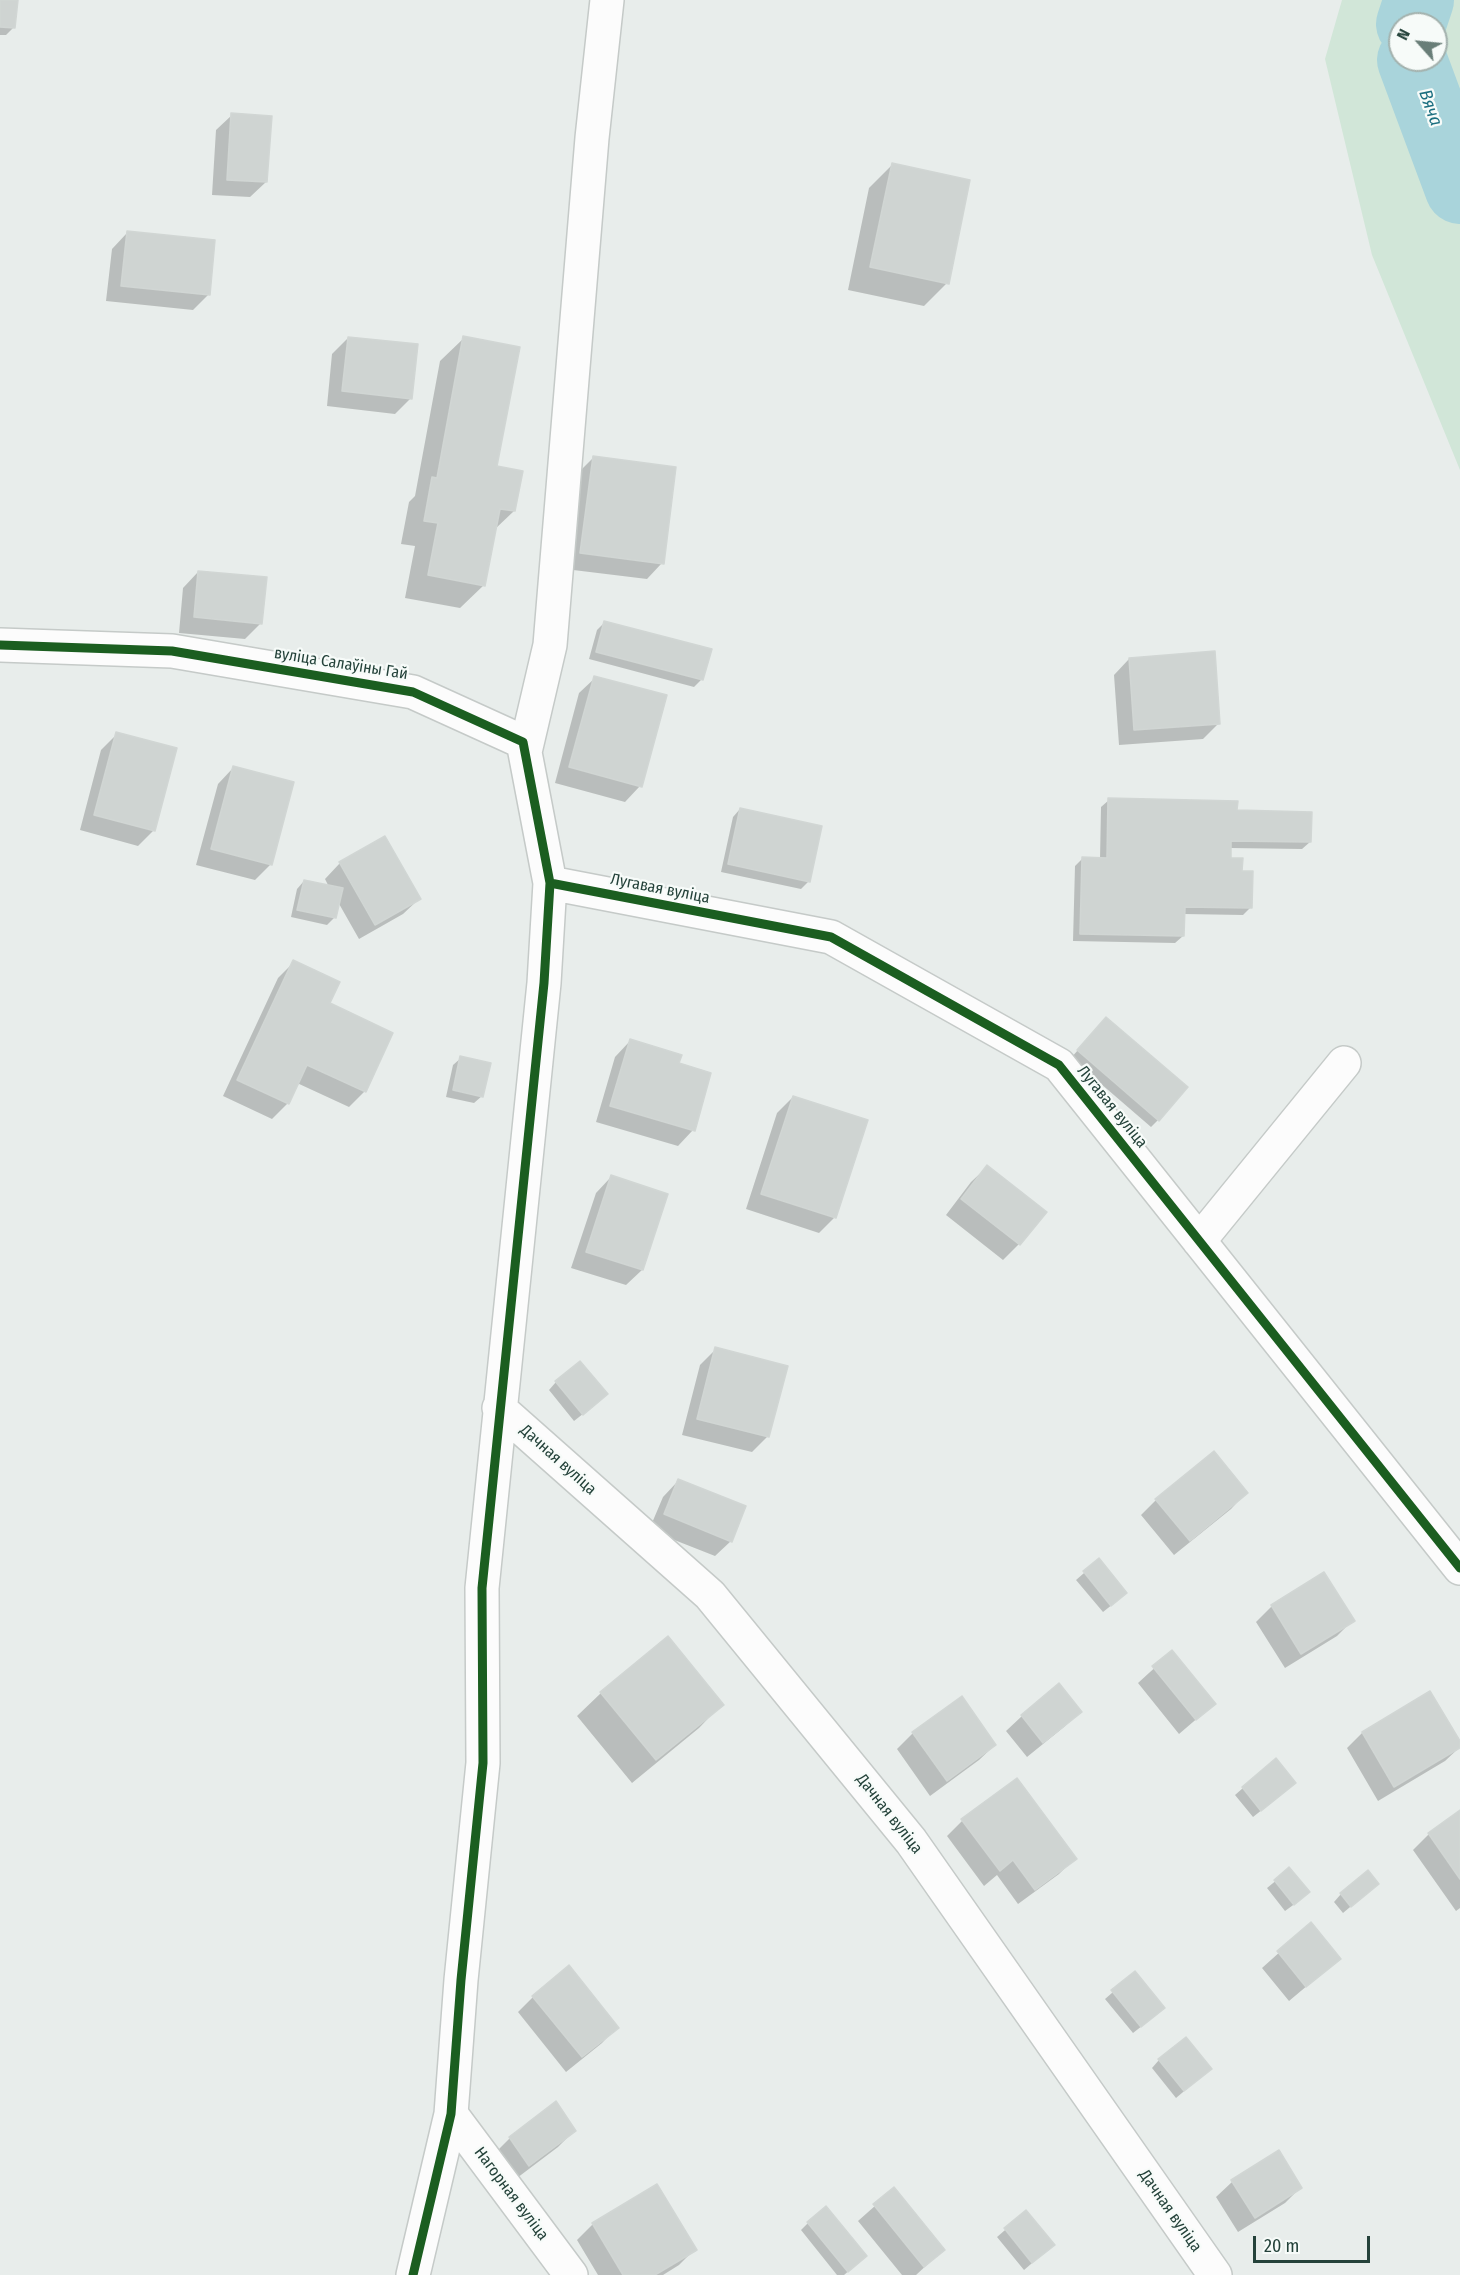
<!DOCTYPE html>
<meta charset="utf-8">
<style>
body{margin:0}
#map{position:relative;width:1460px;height:2275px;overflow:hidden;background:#e8edeb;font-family:"Fira Sans Condensed",sans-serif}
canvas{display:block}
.north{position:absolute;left:1388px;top:12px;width:60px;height:60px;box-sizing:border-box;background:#f7fbf9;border:2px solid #a3b1ad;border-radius:50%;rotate:297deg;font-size:16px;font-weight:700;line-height:24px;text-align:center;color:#24423a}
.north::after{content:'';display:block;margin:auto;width:21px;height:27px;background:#697e78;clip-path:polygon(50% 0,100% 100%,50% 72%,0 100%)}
.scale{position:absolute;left:1253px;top:2236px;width:117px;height:27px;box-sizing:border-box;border:3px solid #24423a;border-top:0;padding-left:8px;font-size:18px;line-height:21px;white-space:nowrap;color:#24423a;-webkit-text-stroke:4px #f7fbf9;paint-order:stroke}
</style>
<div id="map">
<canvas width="1460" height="2275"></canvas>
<div class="north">N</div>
<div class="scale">20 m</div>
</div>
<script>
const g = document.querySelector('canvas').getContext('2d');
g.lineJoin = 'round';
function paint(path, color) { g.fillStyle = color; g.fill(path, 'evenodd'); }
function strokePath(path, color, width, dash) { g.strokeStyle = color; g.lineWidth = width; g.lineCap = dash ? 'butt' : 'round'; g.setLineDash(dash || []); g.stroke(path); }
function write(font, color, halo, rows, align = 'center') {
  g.font = font + ' "Fira Sans Condensed",sans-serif'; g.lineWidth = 4.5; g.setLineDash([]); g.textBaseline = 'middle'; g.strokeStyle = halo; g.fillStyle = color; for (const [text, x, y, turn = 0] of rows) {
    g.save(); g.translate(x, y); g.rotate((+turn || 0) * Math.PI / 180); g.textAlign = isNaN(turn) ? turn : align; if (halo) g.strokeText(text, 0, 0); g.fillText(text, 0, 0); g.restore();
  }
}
paint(new Path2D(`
 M1342,0H1460V470L1372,255L1325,59ZM1400,24H1436V60H1400Z`), '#d1e6d8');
paint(new Path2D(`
 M0,0H7L13,28L6,35H0Z
 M232,115L266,182L250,197L212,195L216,130Z
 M892,165L947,283L924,306L848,290L869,188Z
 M127,233L209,294L193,310L106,301L112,249Z
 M348,338L411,398L395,414L327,406L332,354Z
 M464,338L496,467L514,511L494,530L484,585L460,608L405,598L415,546L401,544L409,502L415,496L440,361Z
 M593,458L662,563L647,579L565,569L577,474Z
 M198,572L261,623L245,639L179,633L183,588Z
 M605,622L702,679L694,687L589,659L597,630Z
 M1129,659L1219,723L1203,739L1119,745L1114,675Z
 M595,678L640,786L625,802L555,783L579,693Z
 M117,734L154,830L138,846L80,830L101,750Z
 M233,768L271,864L255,880L196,865L218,784Z
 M1109,800L1236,812L1310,842L1302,849L1230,848V859L1241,872L1251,907L1243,915L1183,914V936L1175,943L1073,941L1075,866L1082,859H1100L1101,807Z
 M740,809L809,881L801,889L721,872L733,817Z
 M340,863L419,899L403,914L359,939L338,902L335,917L327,925L291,917L297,889L304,881L329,887L325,879Z
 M294,962L328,1004L365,1091L349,1107L297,1083L288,1103L272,1119L223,1096L278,978Z
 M1099,1026L1158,1120L1151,1127L1071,1058Z
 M630,1041L678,1064L693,1130L678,1146L596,1122L615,1057Z
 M461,1058L482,1096L474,1103L446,1097L453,1065Z
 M793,1097L835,1217L819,1233L746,1209L777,1113Z
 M987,1167L1019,1244L1003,1260L946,1215L971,1182Z
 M611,1177L666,1195L642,1270L626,1285L571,1268L596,1193Z
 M716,1349L768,1436L752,1452L682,1435L700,1365Z
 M556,1382L598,1402L574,1421L549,1390Z
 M678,1481L731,1541L715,1556L649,1530L663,1497Z
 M1246,1493L1231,1509L1174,1555L1141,1515L1156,1500Z
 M1099,1560L1118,1600L1103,1612L1076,1580Z
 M1272,1606L1353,1620L1337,1636L1285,1668L1256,1622Z
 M1172,1652L1214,1704L1179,1734L1138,1683Z
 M601,1693L722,1704L699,1728L632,1783L577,1716Z
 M1429,1693L1460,1747L1445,1761L1378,1801L1347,1748L1362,1733Z
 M1080,1712L1064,1727L1027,1757L1006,1731L1022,1716Z
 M913,1733L995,1745L979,1760L930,1796L897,1749Z
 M1243,1788L1287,1790L1253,1817L1235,1795Z
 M1460,1812V1908L1456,1911L1413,1850L1429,1834Z
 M962,1821L1075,1858L1059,1874L1018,1904L997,1875L984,1886L947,1836Z
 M1289,1870L1300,1900L1285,1911L1267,1888Z
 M1369,1891L1343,1913L1334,1902L1341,1894Z
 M1311,1924L1339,1959L1289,2001L1262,1968Z
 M1135,1973L1156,2015L1133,2033L1105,1999Z
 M533,1997L617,2027L602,2043L566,2072L518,2012Z
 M1159,2060L1202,2076L1176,2098L1152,2068Z
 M555,2103L574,2131L558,2147L513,2181L494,2154L510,2138Z
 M1232,2182L1300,2188L1285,2203L1238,2232L1216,2197Z
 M894,2189L943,2250L916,2275H902L858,2221Z
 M1026,2212L1045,2252L1024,2270L997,2237Z
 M808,2223L858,2263L844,2275H837L801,2230Z
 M593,2224L695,2249L679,2265L663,2275H598L577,2240Z`), '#0003');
strokePath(new Path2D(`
 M1411,24L1419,0
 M1412,60L1460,189`), '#a9d4db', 70);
const building = new Path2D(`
 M0,0H18L15,28L0,27Z
 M231,113L272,116L267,182L227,180Z
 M892,163L970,180L949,284L870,267Z
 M127,231L215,240L210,295L121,286Z
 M463,336L520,347L497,466L523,471L515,511L500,509L485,586L428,575L438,523L424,521L432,477L437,478Z
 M348,337L418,344L412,399L342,391Z
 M593,456L676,467L664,564L580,553Z
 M198,571L267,577L262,624L194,617Z
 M604,621L712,649L703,680L596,652Z
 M1215,651L1220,724L1134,730L1129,658Z
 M594,676L667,695L642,787L569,767Z
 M116,732L177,748L155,831L94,815Z
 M233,766L294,782L272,865L211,849Z
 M1108,798L1238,801L1237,810L1312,812L1311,842L1231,841V858H1243L1242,871H1253L1252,908L1185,907L1184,936L1080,934L1082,857L1107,858Z
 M740,808L822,826L810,882L728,864Z
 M385,836L421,899L375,925L339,862Z
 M304,880L343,888L336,918L297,910Z
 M293,960L340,982L330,1003L393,1033L366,1092L307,1065L289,1104L237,1080Z
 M1106,1017L1188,1087L1159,1121L1077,1050Z
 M630,1039L682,1055L679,1063L711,1073L695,1131L610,1106Z
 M460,1056L491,1063L483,1097L453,1090Z
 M793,1096L868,1120L836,1218L761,1194Z
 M987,1165L1047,1212L1020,1245L961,1199Z
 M611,1175L668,1194L643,1270L586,1252Z
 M715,1347L788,1366L769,1437L697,1419Z
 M580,1361L608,1394L583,1415L555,1381Z
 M1214,1451L1248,1493L1190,1541L1155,1499Z
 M678,1479L746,1506L732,1542L664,1514Z
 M1099,1558L1127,1593L1111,1606L1083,1571Z
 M1324,1572L1355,1621L1301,1654L1271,1605Z
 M668,1636L724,1705L656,1760L600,1692Z
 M1172,1650L1216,1704L1196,1720L1152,1666Z
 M1059,1683L1082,1712L1043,1743L1021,1715Z
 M1430,1691L1460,1741V1748L1394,1787L1362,1732Z
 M962,1696L996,1745L947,1781L912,1732Z
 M1276,1758L1296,1783L1261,1811L1242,1787Z
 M1017,1778L1077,1859L1035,1890L1013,1860L1000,1871L961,1819Z
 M1460,1810V1879L1428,1833Z
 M1289,1867L1310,1892L1294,1905L1274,1880Z
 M1368,1870L1379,1884L1351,1907L1340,1893Z
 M1311,1922L1341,1959L1306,1987L1277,1951Z
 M569,1965L619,2028L582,2057L532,1996Z
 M1135,1971L1165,2008L1141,2027L1111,1990Z
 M1186,2037L1212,2069L1184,2091L1158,2059Z
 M556,2101L576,2131L529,2166L509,2137Z
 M1279,2150L1302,2188L1255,2218L1231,2180Z
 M657,2184L697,2250L655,2275H623L592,2223Z
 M894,2187L945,2250L924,2267L873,2204Z
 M826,2206L867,2256L848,2272L807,2222Z
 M1026,2210L1055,2245L1032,2263L1004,2228Z`);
paint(building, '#cfd4d2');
strokePath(building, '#d1d6d4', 1.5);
const minor = new Path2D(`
 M0,645L172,651L413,692L523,742L550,883L544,983L482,1588L483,1763L461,1980L451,2114L413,2275
 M525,752L550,645L592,138L607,0
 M550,883L831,937L1059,1065L1460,1568
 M1199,1241L1344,1063
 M499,1408L710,1595L911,1841L1215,2275
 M451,2114L571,2275`);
strokePath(minor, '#c5cac8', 36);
strokePath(minor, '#fcfcfc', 33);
strokePath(new Path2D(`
 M0,645L172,651L413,692L523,742L550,883L544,983L482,1588L483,1763L461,1980L451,2114L413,2275
 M550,883L831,937L1059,1065L1460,1568`), '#1b5e20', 9);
write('16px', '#24423a', '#f7fbf9', [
 ["вуліца Салаўіны Гай",341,664,9],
 ["Лугавая вуліца",660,889,11],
 ["Лугавая вуліца",1112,1107,51],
 ["Дачная вуліца",558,1460,42],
 ["Дачная вуліца",889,1814,52],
 ["Нагорная вуліца",511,2194,53],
 ["Дачная вуліца",1170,2211,55]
]);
write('italic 18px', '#1c6f80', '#f7fbf9', [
 ["Вяча",1430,108,70]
]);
</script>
